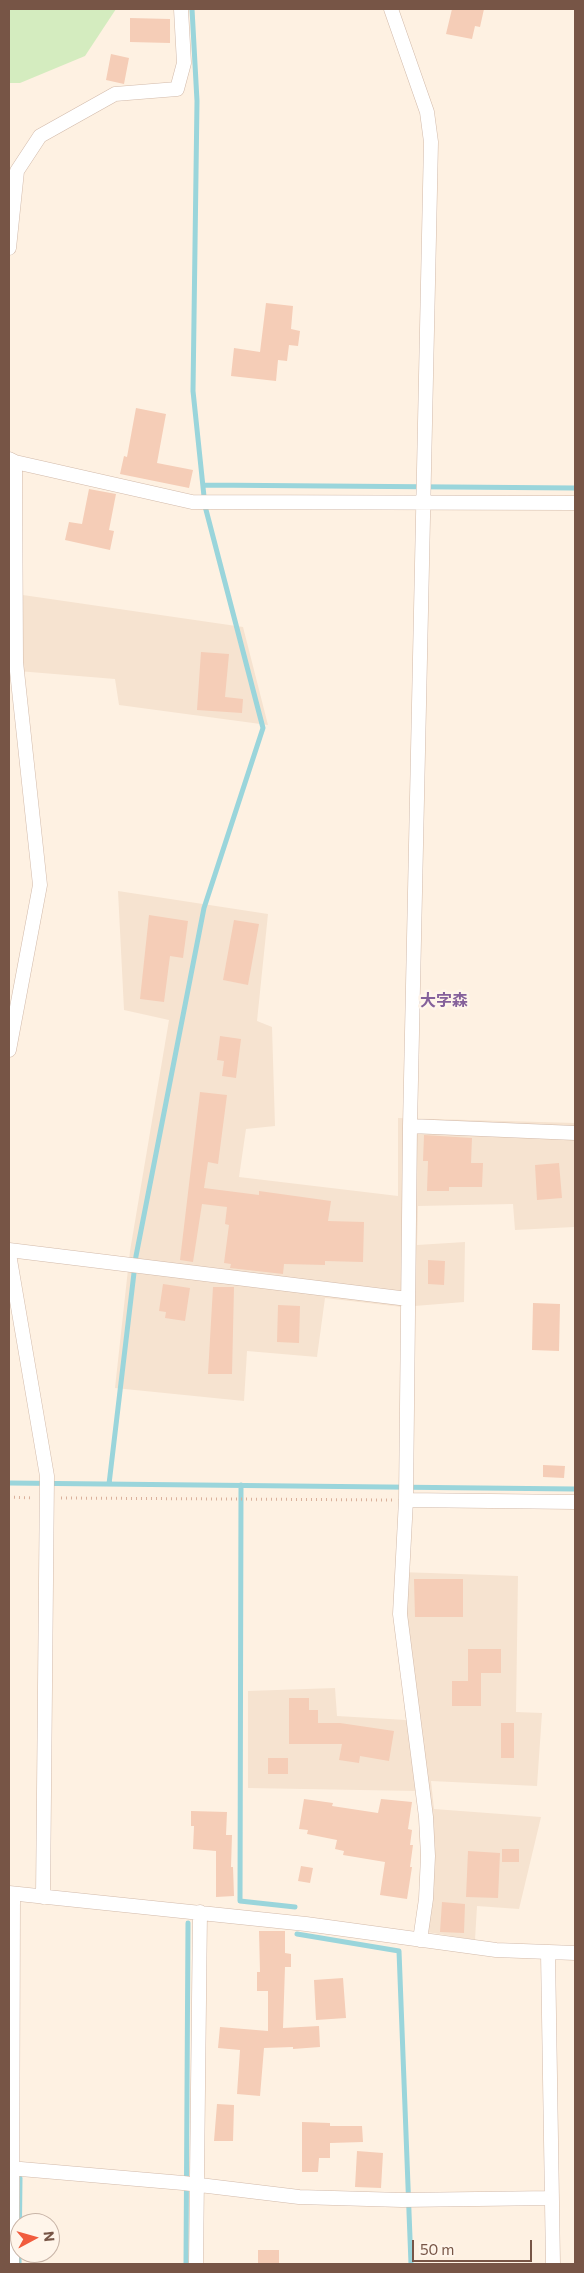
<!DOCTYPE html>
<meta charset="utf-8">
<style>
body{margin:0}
#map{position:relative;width:584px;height:2273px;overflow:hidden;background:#fef1e2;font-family:Commissioner,sans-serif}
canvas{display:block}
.frame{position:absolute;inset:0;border:10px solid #775546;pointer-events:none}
.north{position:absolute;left:10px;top:2213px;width:50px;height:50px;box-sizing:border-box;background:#fff5ea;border:1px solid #c9b5a8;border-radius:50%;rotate:84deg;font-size:14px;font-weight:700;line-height:20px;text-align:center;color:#775546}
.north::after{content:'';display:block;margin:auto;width:18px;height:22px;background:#f15c3e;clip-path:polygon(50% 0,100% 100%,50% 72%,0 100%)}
.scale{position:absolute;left:412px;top:2240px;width:120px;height:22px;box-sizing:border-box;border:2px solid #775546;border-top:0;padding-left:6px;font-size:15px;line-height:18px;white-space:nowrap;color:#775546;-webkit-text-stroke:4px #fff5ea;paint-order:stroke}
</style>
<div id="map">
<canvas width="584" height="2273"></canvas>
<div class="frame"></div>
<div class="north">N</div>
<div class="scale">50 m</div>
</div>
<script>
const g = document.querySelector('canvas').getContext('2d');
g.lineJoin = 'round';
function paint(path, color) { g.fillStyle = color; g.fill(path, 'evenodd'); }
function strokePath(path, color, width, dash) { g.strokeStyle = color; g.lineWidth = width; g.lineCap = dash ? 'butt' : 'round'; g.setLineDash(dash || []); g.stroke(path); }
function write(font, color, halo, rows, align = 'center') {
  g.font = font + ' Commissioner,"Noto Sans JP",sans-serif'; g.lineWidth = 5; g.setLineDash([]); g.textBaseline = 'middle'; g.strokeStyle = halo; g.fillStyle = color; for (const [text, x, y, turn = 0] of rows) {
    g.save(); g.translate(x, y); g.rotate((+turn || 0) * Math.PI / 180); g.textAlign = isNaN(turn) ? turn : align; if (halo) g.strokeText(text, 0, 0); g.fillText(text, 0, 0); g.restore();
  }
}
paint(new Path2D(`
 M9,593L243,627L268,725L119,705L115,679L18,671L9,673Z
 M118,891L268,914L257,1021L272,1027L275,1126L246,1129L239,1177L398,1196V1118L575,1123L574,1227L515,1230L513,1204L418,1206L417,1245L465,1242L464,1302L402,1307L325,1298L317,1357L247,1351L244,1401L115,1388L130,1251L169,1020L124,1010Z
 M400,1572L518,1576L516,1712L542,1713L537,1786L431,1781L434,1809L541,1817L519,1909L477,1906L475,1940L427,1932L417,1791L248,1788V1691L335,1688L337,1716L406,1720L395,1616Z`), '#f6e3d0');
paint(new Path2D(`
 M9,9H116L85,56L20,83H9Z`), '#d4ecbf');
strokePath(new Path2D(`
 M203,485L575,488
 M9,1483L575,1489
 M109,1484L136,1256L204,908L263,728L205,506L193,391L197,101L192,9
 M241,1485L240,1901L295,1907
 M297,1934L399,1951L411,2264
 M14,2177L20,2178L19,2264
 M186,2264L188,1923`), '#9ad5db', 5);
paint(new Path2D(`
 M452,9H484L480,27L475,26L472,39L446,34Z
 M130,18L170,19V43L130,42Z
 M111,54L129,58L124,84L106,80Z
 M266,303L293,306L291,329L300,331L298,346L289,345L287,361L278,360L276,381L231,376L234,348L260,352Z
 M136,408L166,414L157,463L193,470L189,488L120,474L124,456L127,457Z
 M89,489L116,494L109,530L114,531L110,550L65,540L69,522L82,524Z
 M201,652L229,654L225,697L243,699L242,713L197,710Z
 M149,915L188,921L183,958L170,956L164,1002L140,999Z
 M234,920L259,924L248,985L223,980Z
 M220,1036L241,1039L236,1078L222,1076L224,1061L217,1060Z
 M200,1092L227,1095L218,1164L208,1162L204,1188L259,1195V1191L331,1201L328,1221L364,1222L363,1262L325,1261V1265L284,1264L283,1274L230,1268L231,1264L224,1263L229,1225L225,1224L227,1207L202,1204L193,1262L180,1260Z
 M424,1135L472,1138L471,1163H483L482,1187H449V1191H427L428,1161H423Z
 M559,1163L562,1198L537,1200L535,1165Z
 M428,1260L445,1261L444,1285L428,1284Z
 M163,1284L190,1288L185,1321L165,1318L166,1312L159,1311Z
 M213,1287H234L232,1374H208Z
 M533,1303L560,1304L559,1351L532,1350Z
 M278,1305L300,1306L299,1343L277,1342Z
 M543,1465L565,1466L564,1478L543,1477Z
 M414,1579H463V1617H415Z
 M468,1649H501V1673H481V1706H452V1681H468Z
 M289,1698H309V1710H318V1723H340L394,1731L389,1761L360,1756L359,1763L339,1760L342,1744H289Z
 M501,1723H514V1758H501Z
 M268,1758H288V1774H268Z
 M304,1799L333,1803L332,1806L378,1813L381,1799L412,1802L408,1829L412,1830L410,1845H413L410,1867H412L407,1899L380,1895L385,1862L343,1855L344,1851L335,1849L337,1840L307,1834L308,1830L299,1829Z
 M191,1811L227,1812L226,1835H232L231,1867H233L234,1896L216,1897V1851L193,1849L194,1826H191Z
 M502,1849H519V1862H502Z
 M468,1851L500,1853L498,1898L466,1897Z
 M301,1866L313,1868L310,1883L298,1881Z
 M442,1902L465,1904L464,1933L440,1932Z
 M259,1931H285V1953L291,1954V1967H285L283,2028L319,2026L320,2047L293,2049V2047L264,2048L260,2096L237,2094L240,2050L218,2048L220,2027L268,2031V1991H257V1972H260Z
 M343,1978L346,2018L316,2020L314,1980Z
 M217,2104L234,2105L233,2141H214Z
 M302,2122L330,2123V2126H362L363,2142L330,2143V2158H319L318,2172H302Z
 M357,2151L383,2153L381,2188L355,2187Z
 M258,2250H279V2264H258Z`), '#f5cdb7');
const minor = new Path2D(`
 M391,9L427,112L431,142L410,1126L406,1500L400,1614L426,1817L428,1856L426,1899L420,1940
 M9,248L17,171L40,136L115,94L177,89L184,63L181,9
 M9,459L15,462L192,502L575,503
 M9,1050L40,885L16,662L15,462
 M410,1126L575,1133
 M9,1250L408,1299
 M9,1254L47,1476L43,1897
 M406,1500L575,1502
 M9,1893L306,1924L496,1950L575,1953
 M548,1953L553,2264
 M9,2168L183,2183L299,2197L402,2200L552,2198
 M12,2264L13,1894
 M196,2264L200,1912`);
strokePath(minor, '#d2baaa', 15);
strokePath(new Path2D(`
 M9,1497L33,1498
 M61,1498L392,1500`), '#dab09b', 3, [1, 4]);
strokePath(minor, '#fff', 14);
write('bold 16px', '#85619b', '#fff5ea', [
 ["大字森",444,1001]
]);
</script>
